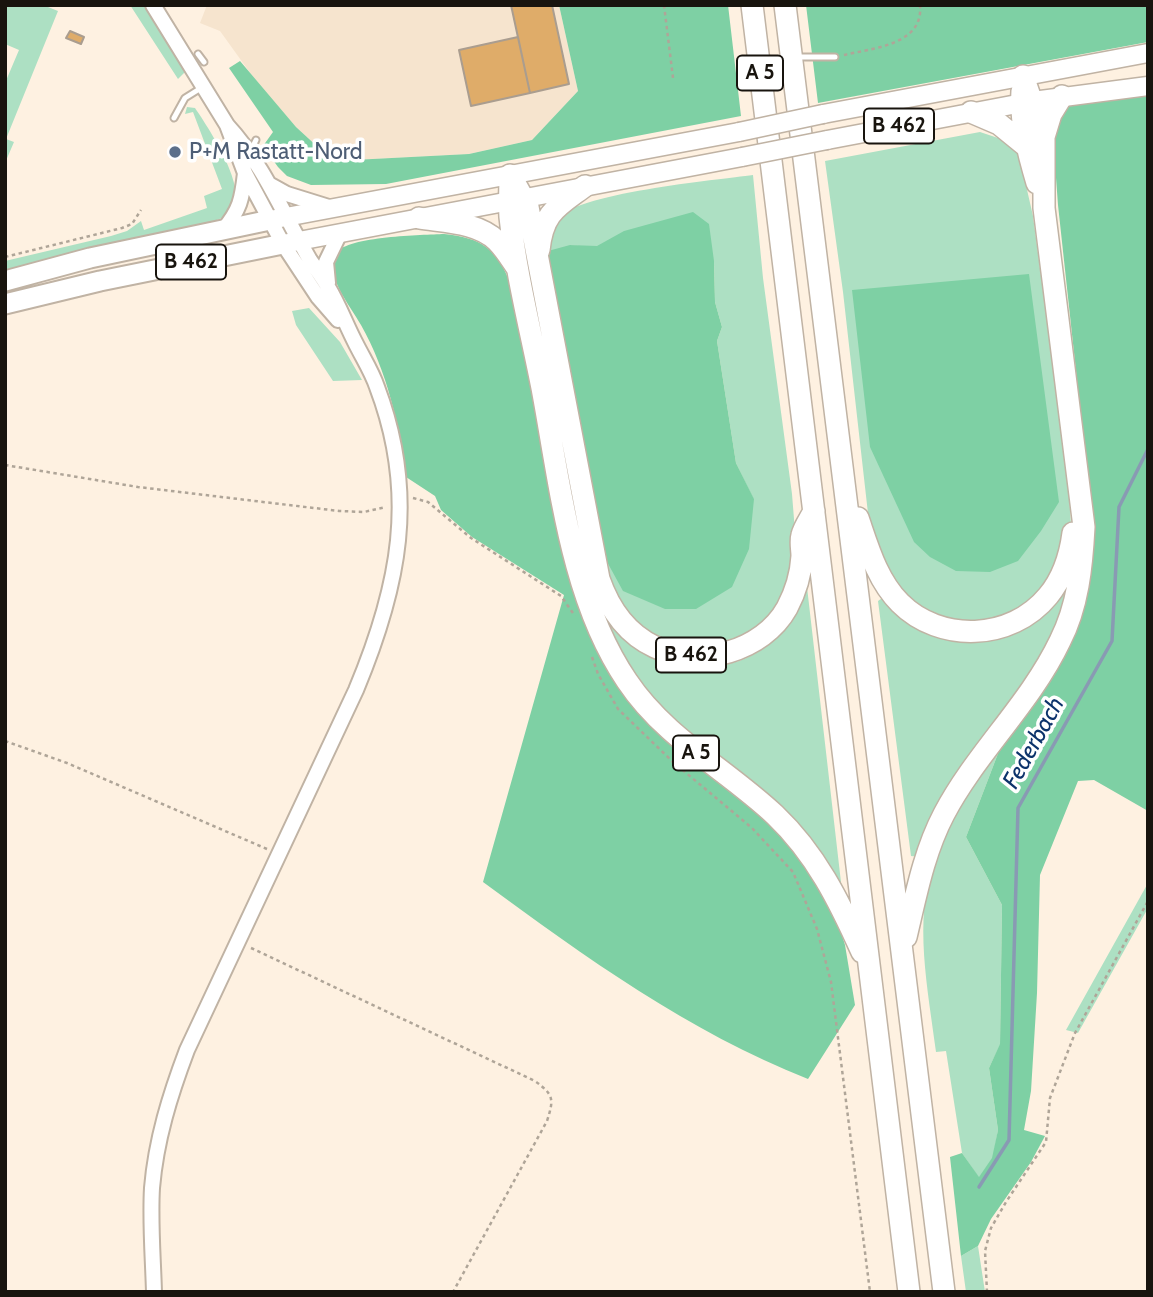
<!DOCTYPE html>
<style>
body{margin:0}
#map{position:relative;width:1153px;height:1297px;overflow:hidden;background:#fef1e1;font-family:Cabin,sans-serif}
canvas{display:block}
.frame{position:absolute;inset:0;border:7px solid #18140e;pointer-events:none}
</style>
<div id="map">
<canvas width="1153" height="1297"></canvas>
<div class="frame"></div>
</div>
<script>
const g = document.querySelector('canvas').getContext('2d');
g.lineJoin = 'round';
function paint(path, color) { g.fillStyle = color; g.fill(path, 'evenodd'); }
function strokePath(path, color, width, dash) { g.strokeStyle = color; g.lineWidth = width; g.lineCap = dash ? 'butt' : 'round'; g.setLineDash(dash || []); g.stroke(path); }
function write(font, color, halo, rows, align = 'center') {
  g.font = font + ' Cabin,sans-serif'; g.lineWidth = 7; g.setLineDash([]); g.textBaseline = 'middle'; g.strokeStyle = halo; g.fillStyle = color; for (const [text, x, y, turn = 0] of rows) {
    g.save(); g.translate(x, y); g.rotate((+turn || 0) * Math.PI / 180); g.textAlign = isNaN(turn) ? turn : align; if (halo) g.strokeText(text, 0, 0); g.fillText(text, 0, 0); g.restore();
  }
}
paint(new Path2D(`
 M207,5H559L578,91L532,140L469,154L353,160L320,149L296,127L261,88L220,31L200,23Z`), '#f6e4ce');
paint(new Path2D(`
 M5,5H43L58,11L6,139L14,142L5,163V83L19,50L5,44Z
 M130,5H145L186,71L178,79Z
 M187,107L195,108C208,127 247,186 233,208C227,218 214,221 204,224L5,273V261L111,236L127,231L141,221L144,230L207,208L204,196L222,189L193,112L185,114Z
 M980,132L998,138L1015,148L1020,159L1033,216L1068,478L1071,525L1062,564L1042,594L1009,618L968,624L932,616L904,598L871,540L843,292L825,161Z
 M753,175L763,278L792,494L796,544L791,584L761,629L718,649L668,645L642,633L613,598L547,252C549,243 550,229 555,221C571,193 718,180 753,175ZM570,245L714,261L715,302L722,327L717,341L736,463L754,500Z
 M309,308L340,342L362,380L333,381L296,325L292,311Z
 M1072,569L1059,628L919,857L911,856L878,601L885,596L990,638Z
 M807,587L842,891L636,681L621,654L608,624C617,632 626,642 636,649C679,678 745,673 780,634C792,620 799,604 807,587Z
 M1002,743L966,837L1002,905L1000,1045L989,1068L998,1130L993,1158L979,1178L962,1153L946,1051L936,1052C928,989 913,921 934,859C948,817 977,780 1002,743Z
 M1148,883V908L1078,1033L1066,1030Z
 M978,1246L985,1292H966L961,1256Z`), '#ade0c3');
paint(new Path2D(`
 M559,5H728L741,116L386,184L311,185L287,176L278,167L263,146L273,132L229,68L240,61L296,127L320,149L353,160L469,154L532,140L578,91Z
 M806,5H1148V42L818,103Z
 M1148,91V811L1094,780L1078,781L1040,875L1037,993L1031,1091L1024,1130L1045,1136L1031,1162L991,1219L978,1246L961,1256L950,1157L962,1153L979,1177L992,1158L998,1130L989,1068L1000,1044L1002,905L966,837L1002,743L1050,673L1093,528L1058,205L1053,137L1063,108L1074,102Z
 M693,212L709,224L714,261L715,302L722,327L717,341L736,463L754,499L749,549L732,587L696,609H665L623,591L600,549L551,284L548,251L570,245L597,246L624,231Z
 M444,234C481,238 497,248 510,283L559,533L596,640L776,825L831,900L845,945L855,1005L808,1079C689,1032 585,957 483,882L564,595L472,537L441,510L435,496L406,477C399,424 387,371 361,325C351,307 322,272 336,253C348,236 423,235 444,234Z
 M1029,274L1059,502L1041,531L1018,561L990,572L956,571L930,557L914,542L870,447L852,290Z`), '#7ed0a4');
strokePath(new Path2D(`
 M979,1187L1009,1140L1018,808L1112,641L1119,507L1148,449`), '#899ab3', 3.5);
const building = new Path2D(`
 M511,5H552L569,84L530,93Z
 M70,31L84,37L81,44L66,38Z
 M518,37L530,93L471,106L459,50Z`);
paint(building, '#dfac69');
strokePath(building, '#aa9d8f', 2);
const service = new Path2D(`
 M198,54L204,62
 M796,57H835
 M174,118L185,98L201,88
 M250,152L256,140`);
const tertiary = new Path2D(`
 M153,5L227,125L245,173L283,244L318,297L338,320
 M269,184L287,194L332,208
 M223,230C240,210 242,199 245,173
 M328,283L326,262L340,233
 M154,1292C153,1257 150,1222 152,1188C156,1140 170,1095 187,1050L356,690C399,587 418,495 377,387C372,372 363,358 356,344C346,325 339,305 328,287C323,278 316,269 310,260C283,214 264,165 227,125`);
const primary = new Path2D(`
 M823,114L1148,53
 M827,140L1033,101L1148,86
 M270,220L739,132
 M283,244L742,157`);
const trunk = new Path2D(`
 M5,281L90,258L270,220
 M5,304L100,281L283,244`);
const motorway = new Path2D(`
 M752,5L909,1292
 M785,5L944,1292
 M1022,91C1020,122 1028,153 1037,183
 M971,112L999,124L1026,146
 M1044,137L1051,114L1062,96
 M510,175C510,188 509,203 510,217C516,274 531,332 542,388C560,484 571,599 627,681C665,738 726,769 775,815C816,854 839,901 862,952
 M511,176L528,207L599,579C609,608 627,634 655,647C700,669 763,651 787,608C795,593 801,573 802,556C802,549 800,542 802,535C804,527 810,519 814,511
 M419,218C444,222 478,222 497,241C505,249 511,259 517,268
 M539,250C543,212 557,207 585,186
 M858,518C868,547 877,580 900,603C940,643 1011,641 1048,596C1063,578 1070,556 1073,533
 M906,937C916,895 924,852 944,814C976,753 1030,704 1060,641C1078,606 1082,566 1084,527L1044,208V137L1023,76`);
strokePath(service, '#c0b3a4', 9);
strokePath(tertiary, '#c0b3a4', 18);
strokePath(primary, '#c0b3a4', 21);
strokePath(trunk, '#c0b3a4', 23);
strokePath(motorway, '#c0b3a4', 24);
strokePath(new Path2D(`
 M664,5L673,78
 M844,55C873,48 924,45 920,5
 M5,257L122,228L132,224L141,210
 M5,465L138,487L339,511L364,512L386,507
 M413,498L428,502L471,538L561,596L575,616
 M592,657L598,674L618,709L673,762L752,828L793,872L817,929L831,982L870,1292
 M5,741L67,763L267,849
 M251,948L535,1081C554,1095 554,1099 547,1121L453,1292
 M987,1292L985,1251L991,1228L1006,1202L1046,1142L1050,1098L1075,1033L1148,901`), '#afa598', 2.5, [3.5, 3.5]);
strokePath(service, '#fff', 5);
strokePath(tertiary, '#fff', 14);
strokePath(primary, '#fff', 18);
strokePath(trunk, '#fff', 19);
strokePath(motorway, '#fff', 21);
const primaryBridge = new Path2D(`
 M739,132L823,114
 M742,157L827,140`);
strokePath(primaryBridge, '#c0b3a4', 21, []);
strokePath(primaryBridge, '#fff', 18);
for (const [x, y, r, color] of [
 [175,152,7,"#5c6f8a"]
]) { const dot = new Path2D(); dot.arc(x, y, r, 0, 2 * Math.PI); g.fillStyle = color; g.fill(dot); strokePath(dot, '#fff', 2.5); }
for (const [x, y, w] of [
 [760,73,46],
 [899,126,70],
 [191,262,70],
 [691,655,70],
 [696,753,46]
]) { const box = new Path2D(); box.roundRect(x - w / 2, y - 17.5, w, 35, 5); g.fillStyle = '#fff'; g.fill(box); strokePath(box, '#18140e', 2); }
write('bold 21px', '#18140e', null, [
 ["A 5",760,73],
 ["B 462",899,126],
 ["B 462",191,262],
 ["B 462",691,655],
 ["A 5",696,753]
]);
write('23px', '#4e5e75', '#fff', [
 ["P+M Rastatt-Nord",189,152]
], 'left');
write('italic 24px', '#0c336b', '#fff', [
 ["Federbach",1034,743,-61]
]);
</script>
